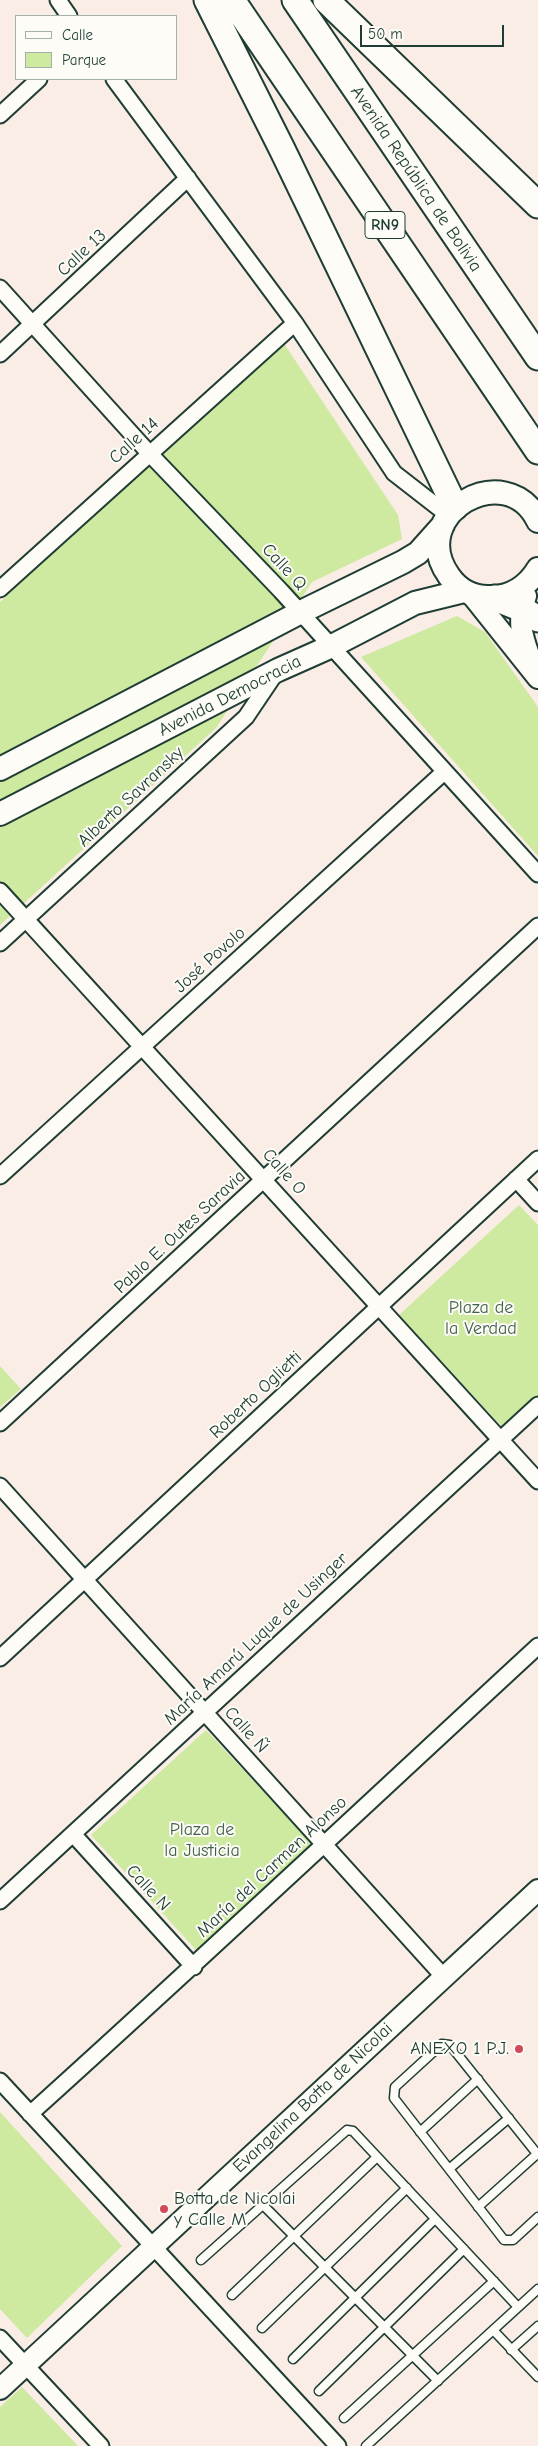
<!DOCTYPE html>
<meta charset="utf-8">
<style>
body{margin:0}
#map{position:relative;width:538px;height:2446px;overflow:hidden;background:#f9ede5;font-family:"Comic Neue",sans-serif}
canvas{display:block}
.legend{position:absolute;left:15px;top:15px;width:162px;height:65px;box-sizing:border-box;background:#fdfcf7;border:1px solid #a4b0a9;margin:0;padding:6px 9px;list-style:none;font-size:15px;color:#1f3d34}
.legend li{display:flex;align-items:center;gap:10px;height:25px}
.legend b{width:25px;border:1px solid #a4b0a9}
.scale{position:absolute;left:360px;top:25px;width:144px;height:22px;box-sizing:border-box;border:2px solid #1f3d34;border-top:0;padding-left:6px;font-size:15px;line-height:18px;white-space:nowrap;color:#1f3d34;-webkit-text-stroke:4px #fdfcf7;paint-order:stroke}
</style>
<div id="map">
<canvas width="538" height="2446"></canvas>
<ul class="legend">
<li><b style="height:6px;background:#fdfcf7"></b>Calle</li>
<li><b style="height:14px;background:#cee9a0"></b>Parque</li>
</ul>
<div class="scale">50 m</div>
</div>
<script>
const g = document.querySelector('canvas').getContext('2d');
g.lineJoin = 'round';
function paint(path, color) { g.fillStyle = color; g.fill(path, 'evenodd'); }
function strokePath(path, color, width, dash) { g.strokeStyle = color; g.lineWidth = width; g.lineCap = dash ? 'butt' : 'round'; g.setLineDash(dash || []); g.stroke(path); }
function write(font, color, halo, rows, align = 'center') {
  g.font = font + ' "Comic Neue",sans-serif'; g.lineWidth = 4; g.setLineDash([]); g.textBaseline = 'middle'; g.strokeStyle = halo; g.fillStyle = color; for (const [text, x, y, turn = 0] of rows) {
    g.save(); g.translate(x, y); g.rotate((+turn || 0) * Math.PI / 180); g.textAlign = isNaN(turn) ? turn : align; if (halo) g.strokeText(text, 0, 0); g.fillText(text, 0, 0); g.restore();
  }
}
paint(new Path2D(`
 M283,342L398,515L402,539L312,582L216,728L0,925V602Z
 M457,616L485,632L538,707V856L361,657Z
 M519,1205L538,1225V1395L503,1428L399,1315Z
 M0,1366L21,1389L0,1407Z
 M206,1730L313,1845L197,1951L91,1835Z
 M0,2112L122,2246L27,2338L0,2309Z
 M22,2387L78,2446H0V2407Z`), '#cee9a0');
const service = new Path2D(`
 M420,2132L478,2079
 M538,2155L450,2045L442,2044L395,2087L394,2098L504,2240H513L538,2217
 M449,2169L509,2118
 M263,2205L438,2381
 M478,2207L537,2154
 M201,2260L347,2130L353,2131L518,2307
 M232,2295L377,2157
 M262,2328L407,2188
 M493,2330L538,2377
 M511,2350L538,2326
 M293,2359L435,2219
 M319,2391L464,2249
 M344,2418L494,2281
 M366,2446L538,2289`);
const minor = new Path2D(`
 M58,0L69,16
 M114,79L295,323L394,473L448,515
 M0,115L39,79
 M0,288L149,453L281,591L538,874
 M0,354L188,178
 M0,589L295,323
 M0,891L538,1481
 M0,943L246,717L275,674
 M0,1176L444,772
 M516,1179L538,1203
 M0,1423L538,926
 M0,1486L443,1976
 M0,1658L538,1159
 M73,1834L194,1967
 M0,1901L538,1405
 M0,2081L338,2446
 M30,2114C201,1960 369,1802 538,1646
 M0,2338L101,2446`);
const tertiary = new Path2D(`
 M471,594L538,678
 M526,596C516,624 523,637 532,664
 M0,2389L538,1890`);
const secondary = new Path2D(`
 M538,521C507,456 405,514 449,576C458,589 472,597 488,597C510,598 527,587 538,569
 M0,769L301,612L403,562L418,553L443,525
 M0,814L278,670L332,646L415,603L464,591`);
const primary = new Path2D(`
 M207,0L282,149L455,507
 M232,0L538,451
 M295,0L538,357
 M326,0L538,205
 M495,598L522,609L538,619`);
strokePath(service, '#1f3d34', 11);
strokePath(minor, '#1f3d34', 19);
strokePath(tertiary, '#1f3d34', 24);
strokePath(secondary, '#1f3d34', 26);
strokePath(primary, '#1f3d34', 29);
strokePath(service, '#fdfcf7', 8);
strokePath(minor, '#fdfcf7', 15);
strokePath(tertiary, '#fdfcf7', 20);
strokePath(secondary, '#fdfcf7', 22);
strokePath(primary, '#fdfcf7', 25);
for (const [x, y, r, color] of [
 [519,2049,5,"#d1495b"],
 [164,2209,5,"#d1495b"]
]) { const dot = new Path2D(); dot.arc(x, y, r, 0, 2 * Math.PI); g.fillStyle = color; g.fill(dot); strokePath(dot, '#fdfcf7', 2); }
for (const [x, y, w] of [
 [385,225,40]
]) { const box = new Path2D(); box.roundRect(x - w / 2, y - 13.5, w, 27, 4); g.fillStyle = '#fdfcf7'; g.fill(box); strokePath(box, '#1f3d34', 1); }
write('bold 16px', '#1f3d34', null, [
 ["RN9",385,225]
]);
write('18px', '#1f3d34', '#fdfcf7', [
 ["Avenida República de Bolivia",416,179,56],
 ["Calle 13",82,253,-43],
 ["Calle 14",134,441,-42],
 ["Calle Q",284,567,47],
 ["Avenida Democracia",230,696,-27],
 ["Alberto Savransky",131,797,-43],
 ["José Povolo",210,960,-42],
 ["Calle O",284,1172,48],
 ["Pablo E. Outes Saravia",180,1232,-43],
 ["Roberto Oglietti",256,1395,-43],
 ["María Amarú Luque de Usinger",256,1639,-43],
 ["Calle Ñ",246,1730,48],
 ["María del Carmen Alonso",272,1867,-43],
 ["Calle N",148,1888,47],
 ["Evangelina Botta de Nicolai",313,2098,-43]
]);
write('18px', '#425f4a', '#fdfcf7', [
 ["Plaza de",481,1308],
 ["la Verdad",481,1329],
 ["Plaza de",202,1830],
 ["la Justicia",202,1851]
]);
write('18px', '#1f3d34', '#fdfcf7', [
 ["ANEXO 1 P.J.",509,2049],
 ["Botta de Nicolai",174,2199,"left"],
 ["y Calle M",174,2220,"left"]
], 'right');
</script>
